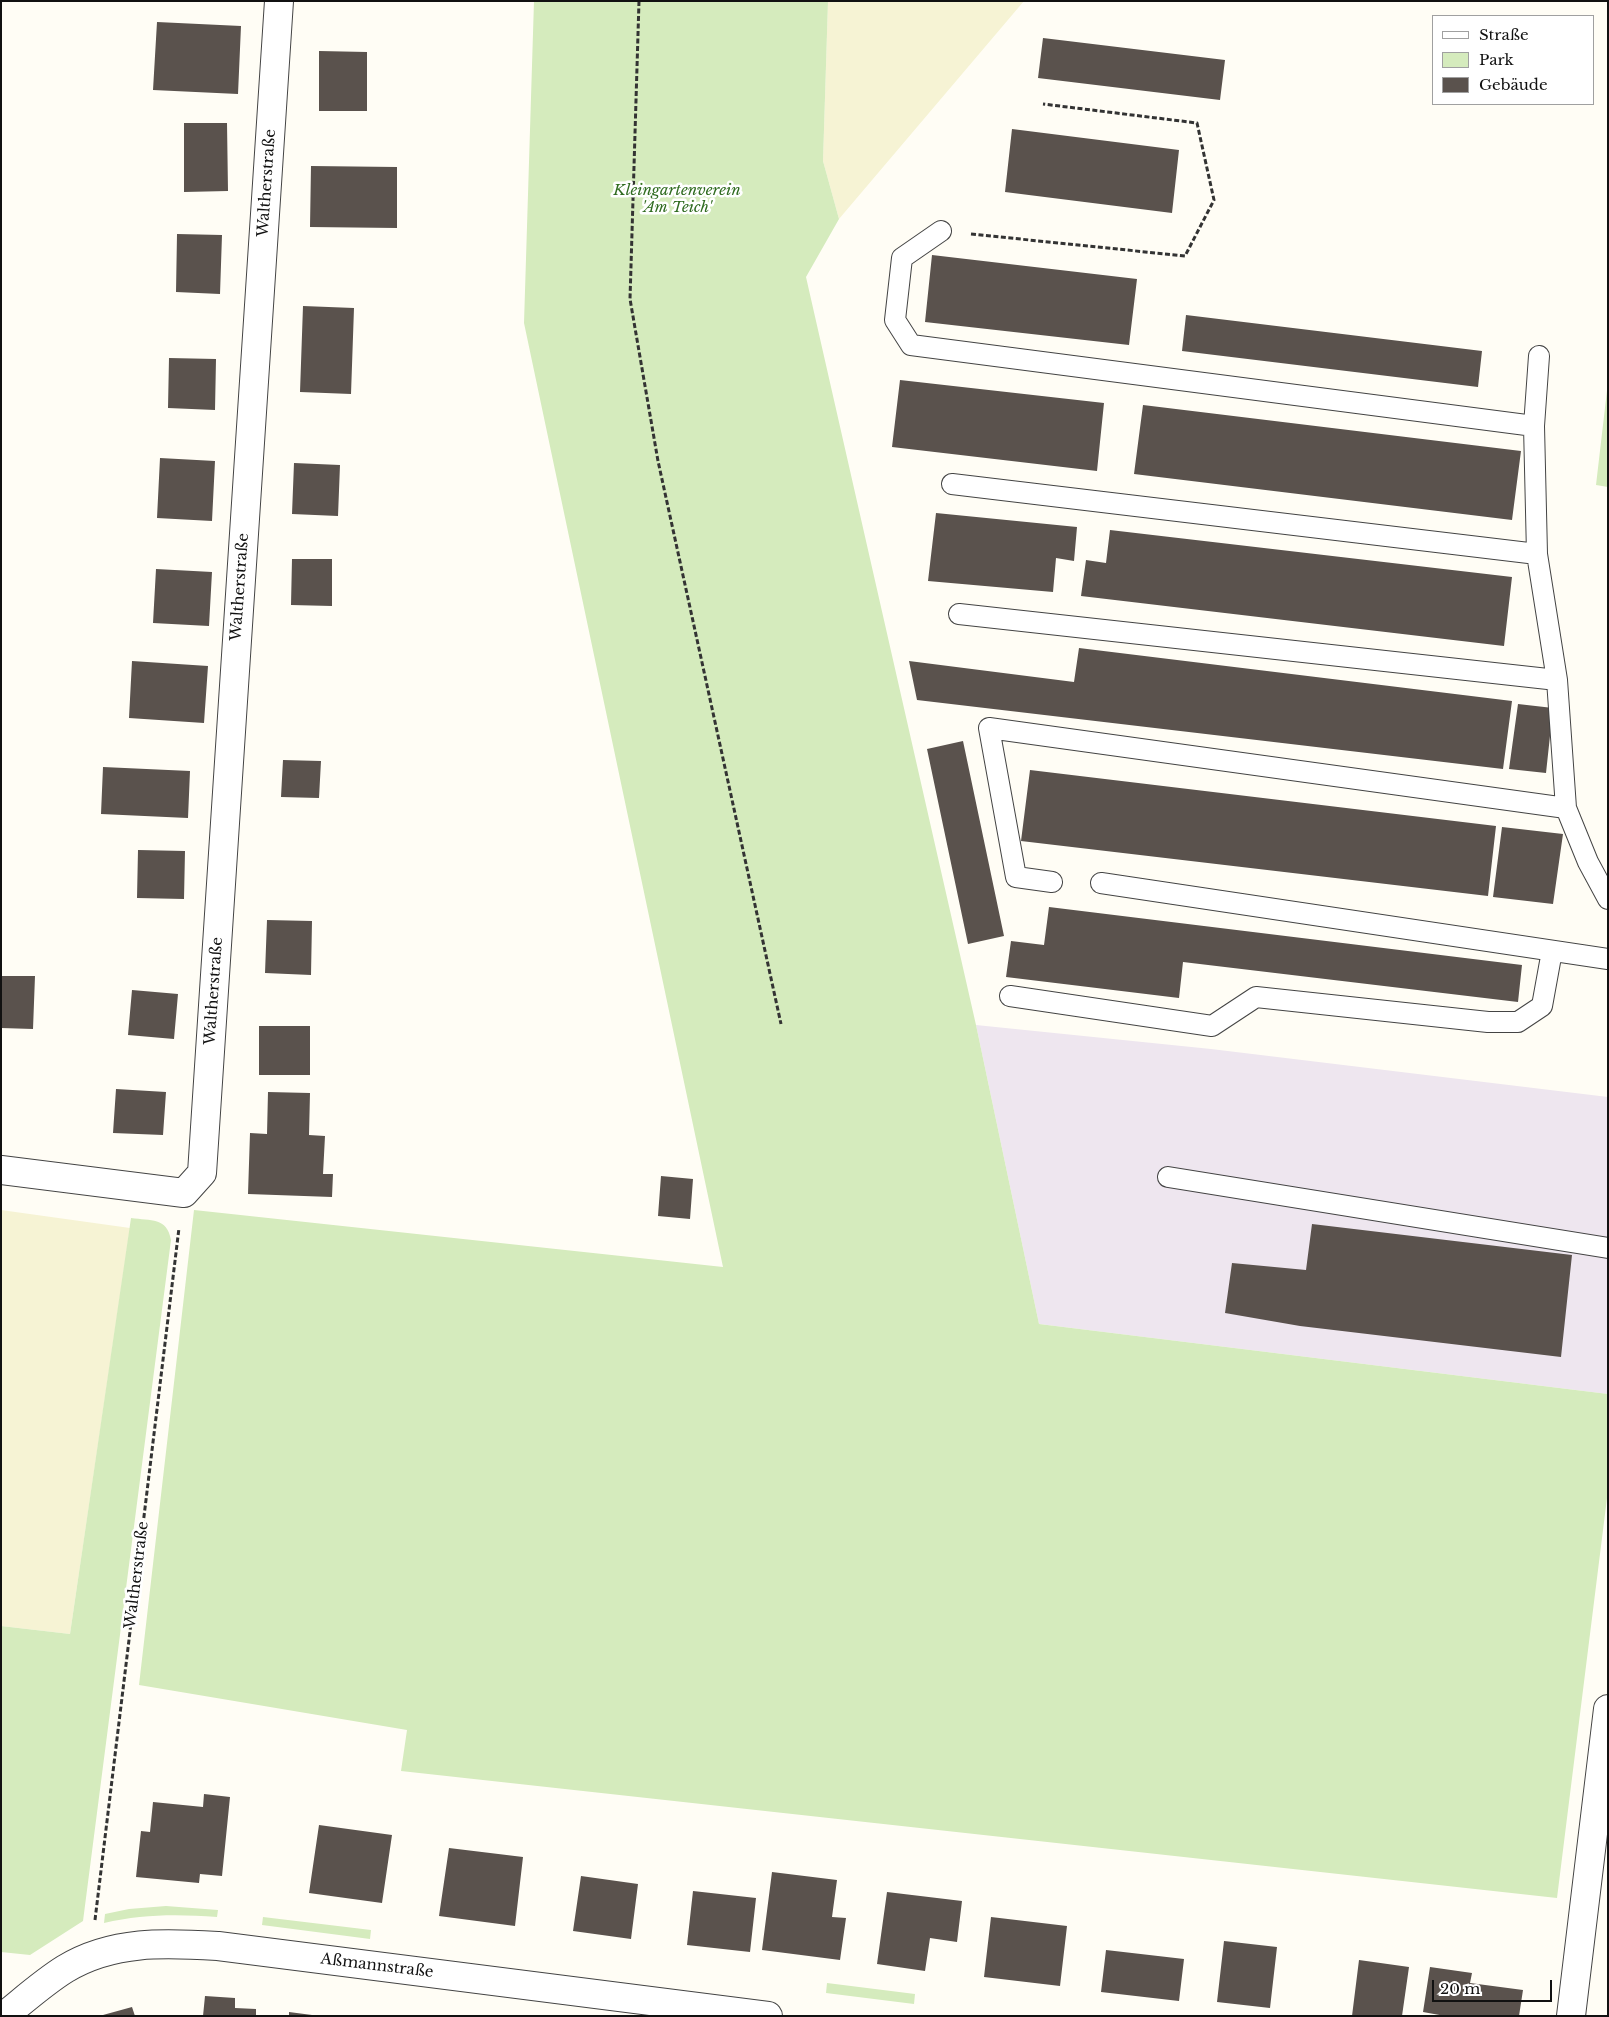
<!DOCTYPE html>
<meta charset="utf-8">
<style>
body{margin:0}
#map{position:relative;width:1609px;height:2017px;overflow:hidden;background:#fffdf5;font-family:"Libre Baskerville",serif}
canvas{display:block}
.frame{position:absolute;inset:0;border:2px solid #111;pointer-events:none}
.legend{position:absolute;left:1432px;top:15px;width:162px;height:90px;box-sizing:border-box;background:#fff;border:1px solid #a0a0a0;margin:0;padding:6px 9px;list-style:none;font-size:15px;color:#111}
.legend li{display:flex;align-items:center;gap:10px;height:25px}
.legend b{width:25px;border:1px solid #a0a0a0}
.scale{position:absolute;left:1432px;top:1980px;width:120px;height:22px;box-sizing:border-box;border:2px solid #111;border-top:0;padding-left:6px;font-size:15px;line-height:18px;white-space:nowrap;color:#111;-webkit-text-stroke:4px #fff;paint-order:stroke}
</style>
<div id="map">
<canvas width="1609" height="2017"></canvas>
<div class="frame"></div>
<ul class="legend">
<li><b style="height:6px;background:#fff"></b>Straße</li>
<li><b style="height:14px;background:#d5ebbd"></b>Park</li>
<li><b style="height:14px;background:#5a524d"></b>Gebäude</li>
</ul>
<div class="scale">20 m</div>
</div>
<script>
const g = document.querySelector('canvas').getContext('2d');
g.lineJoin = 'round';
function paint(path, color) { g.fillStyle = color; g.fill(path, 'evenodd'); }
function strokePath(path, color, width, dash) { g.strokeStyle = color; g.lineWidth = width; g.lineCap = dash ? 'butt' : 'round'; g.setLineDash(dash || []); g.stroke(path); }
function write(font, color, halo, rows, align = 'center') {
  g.font = font + ' "Libre Baskerville",serif'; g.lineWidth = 5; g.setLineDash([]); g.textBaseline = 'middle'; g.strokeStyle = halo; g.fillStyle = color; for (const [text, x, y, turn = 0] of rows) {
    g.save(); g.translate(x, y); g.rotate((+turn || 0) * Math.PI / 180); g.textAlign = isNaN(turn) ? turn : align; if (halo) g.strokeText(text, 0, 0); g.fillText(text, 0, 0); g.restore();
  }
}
paint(new Path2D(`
 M976,1025L1211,1049L1608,1097V1394L1039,1324Z`), '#eee6ef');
paint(new Path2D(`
 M828,1H1024L839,219L823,161Z
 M1,1210L130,1228L70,1634L1,1626Z`), '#f6f3d4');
paint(new Path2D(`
 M534,1H828L823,161L839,219L806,277L976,1025L1039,1324L1608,1394V1490L1557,1898L401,1771L407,1730L139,1685L194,1210L723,1267L524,323Z
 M1608,382V487L1596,485Z
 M131,1218C151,1221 167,1217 171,1240L83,1921L30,1955L1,1952V1626L70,1634Z
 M166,1906L218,1910L217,1917C178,1914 142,1914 104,1923L105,1914L129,1909Z
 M263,1917L371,1930L370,1939L262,1925Z
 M827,1983L915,1994L914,2004L826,1993Z`), '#d5ebbd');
paint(new Path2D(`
 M157,22L241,26L238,94L153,90Z
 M1043,38L1225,60L1220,100L1038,78Z
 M319,51L367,52V111H319Z
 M184,123H227L228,191L184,192Z
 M1012,129L1179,150L1172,213L1005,192Z
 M311,166L397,167V228L310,227Z
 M177,234L222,235L220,294L176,292Z
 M932,255L1137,279L1129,345L925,322Z
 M303,306L354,308L351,394L300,392Z
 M1186,315L1482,351L1478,387L1182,351Z
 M169,358L216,359L215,410L168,408Z
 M900,380L1104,403L1097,471L892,447Z
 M1143,405L1521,451L1512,520L1134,474Z
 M160,458L215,461L212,521L157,518Z
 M294,463L340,465L338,516L292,514Z
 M936,513L1077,527L1074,561L1056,558L1053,592L928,581Z
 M1110,530L1512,577L1504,646L1081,596L1086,560L1106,563Z
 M292,559H332V606L291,605Z
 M156,569L212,572L209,626L153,623Z
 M1079,648L1512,701L1503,769L917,700L909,661L1074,682Z
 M132,661L208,666L204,723L129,718Z
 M1518,704L1553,708L1546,773L1509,769Z
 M963,741L1004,936L968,944L927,749Z
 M283,760L321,761L319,798L281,797Z
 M103,767L190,771L188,818L101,814Z
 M1030,770L1496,826L1488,896L1021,841Z
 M1502,827L1563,834L1553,904L1493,897Z
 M138,850L185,851L184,899L137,898Z
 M1049,907L1522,965L1518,1002L1183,962L1179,998L1006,977L1011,941L1044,945Z
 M267,920L312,921L311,975L265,973Z
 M1,976H35L33,1029L1,1028Z
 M132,990L178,994L174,1039L128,1035Z
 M259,1026H310V1075H259Z
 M116,1089L166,1092L163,1135L113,1133Z
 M268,1092L310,1093L309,1135L325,1136L323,1174H333L332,1197L248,1194L250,1133L267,1134Z
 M661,1176L693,1179L690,1219L658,1216Z
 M1312,1224L1572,1255L1561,1357L1300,1326L1225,1313L1232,1263L1306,1270Z
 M204,1794L230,1797L222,1876L200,1874L199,1883L136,1877L141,1831L150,1832L153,1802L203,1807Z
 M319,1825L392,1835L382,1903L309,1893Z
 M449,1848L523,1857L515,1926L439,1916Z
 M772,1872L837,1880L832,1917L846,1918L840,1960L762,1950Z
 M581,1876L638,1884L631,1939L573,1931Z
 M693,1891L756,1898L750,1952L687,1945Z
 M887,1892L962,1901L957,1942L930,1938L925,1971L877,1964Z
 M991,1917L1067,1926L1060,1986L984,1977Z
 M1224,1941L1277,1947L1270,2008L1217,2002Z
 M1106,1950L1184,1959L1179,2001L1101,1992Z
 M1359,1960L1409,1967L1402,2016H1352Z
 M1430,1967L1472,1973L1470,1983L1523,1990L1519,2016H1445L1423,2012Z
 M205,1996L235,1998V2008L256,2009V2016H203Z
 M132,2007L135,2016H103V2015Z
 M289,2012L312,2015V2016H289Z`), '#5a524d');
const service = new Path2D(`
 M941,231L902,258L895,320L911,345L1534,426
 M1539,356L1534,426L1537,554L1557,680L1566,808L1588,862L1608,899
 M952,484L1537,554
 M959,614L1557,680
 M1052,882L1016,877L989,728L1566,808
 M1101,883L1608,959
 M1010,996L1212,1026L1256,997L1488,1022H1518L1542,1006L1552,951
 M1168,1177L1608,1248`);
const minor = new Path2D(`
 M1,1170L184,1193L202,1173L279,1
 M4,2016C24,2000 44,1982 65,1969C113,1940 165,1943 218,1946L768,2016
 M1571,2016L1608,1709`);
strokePath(service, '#444', 22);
strokePath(minor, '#444', 30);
strokePath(new Path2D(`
 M639,1L630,299L658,461L781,1024
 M971,234L1185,256L1214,200L1197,123L1043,104
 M95,1920L179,1228`), '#333', 3, [5, 2.5]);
strokePath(service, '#fff', 20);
strokePath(minor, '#fff', 28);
write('15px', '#111', '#fff', [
 ["Waltherstraße",267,183,-86],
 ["Waltherstraße",240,587,-86],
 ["Waltherstraße",214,991,-86],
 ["Waltherstraße",137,1575,-83],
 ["Aßmannstraße",377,1966,7]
]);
write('italic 15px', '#2f6b1f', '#fff', [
 ["Kleingartenverein",677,191],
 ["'Am Teich'",677,208]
]);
</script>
